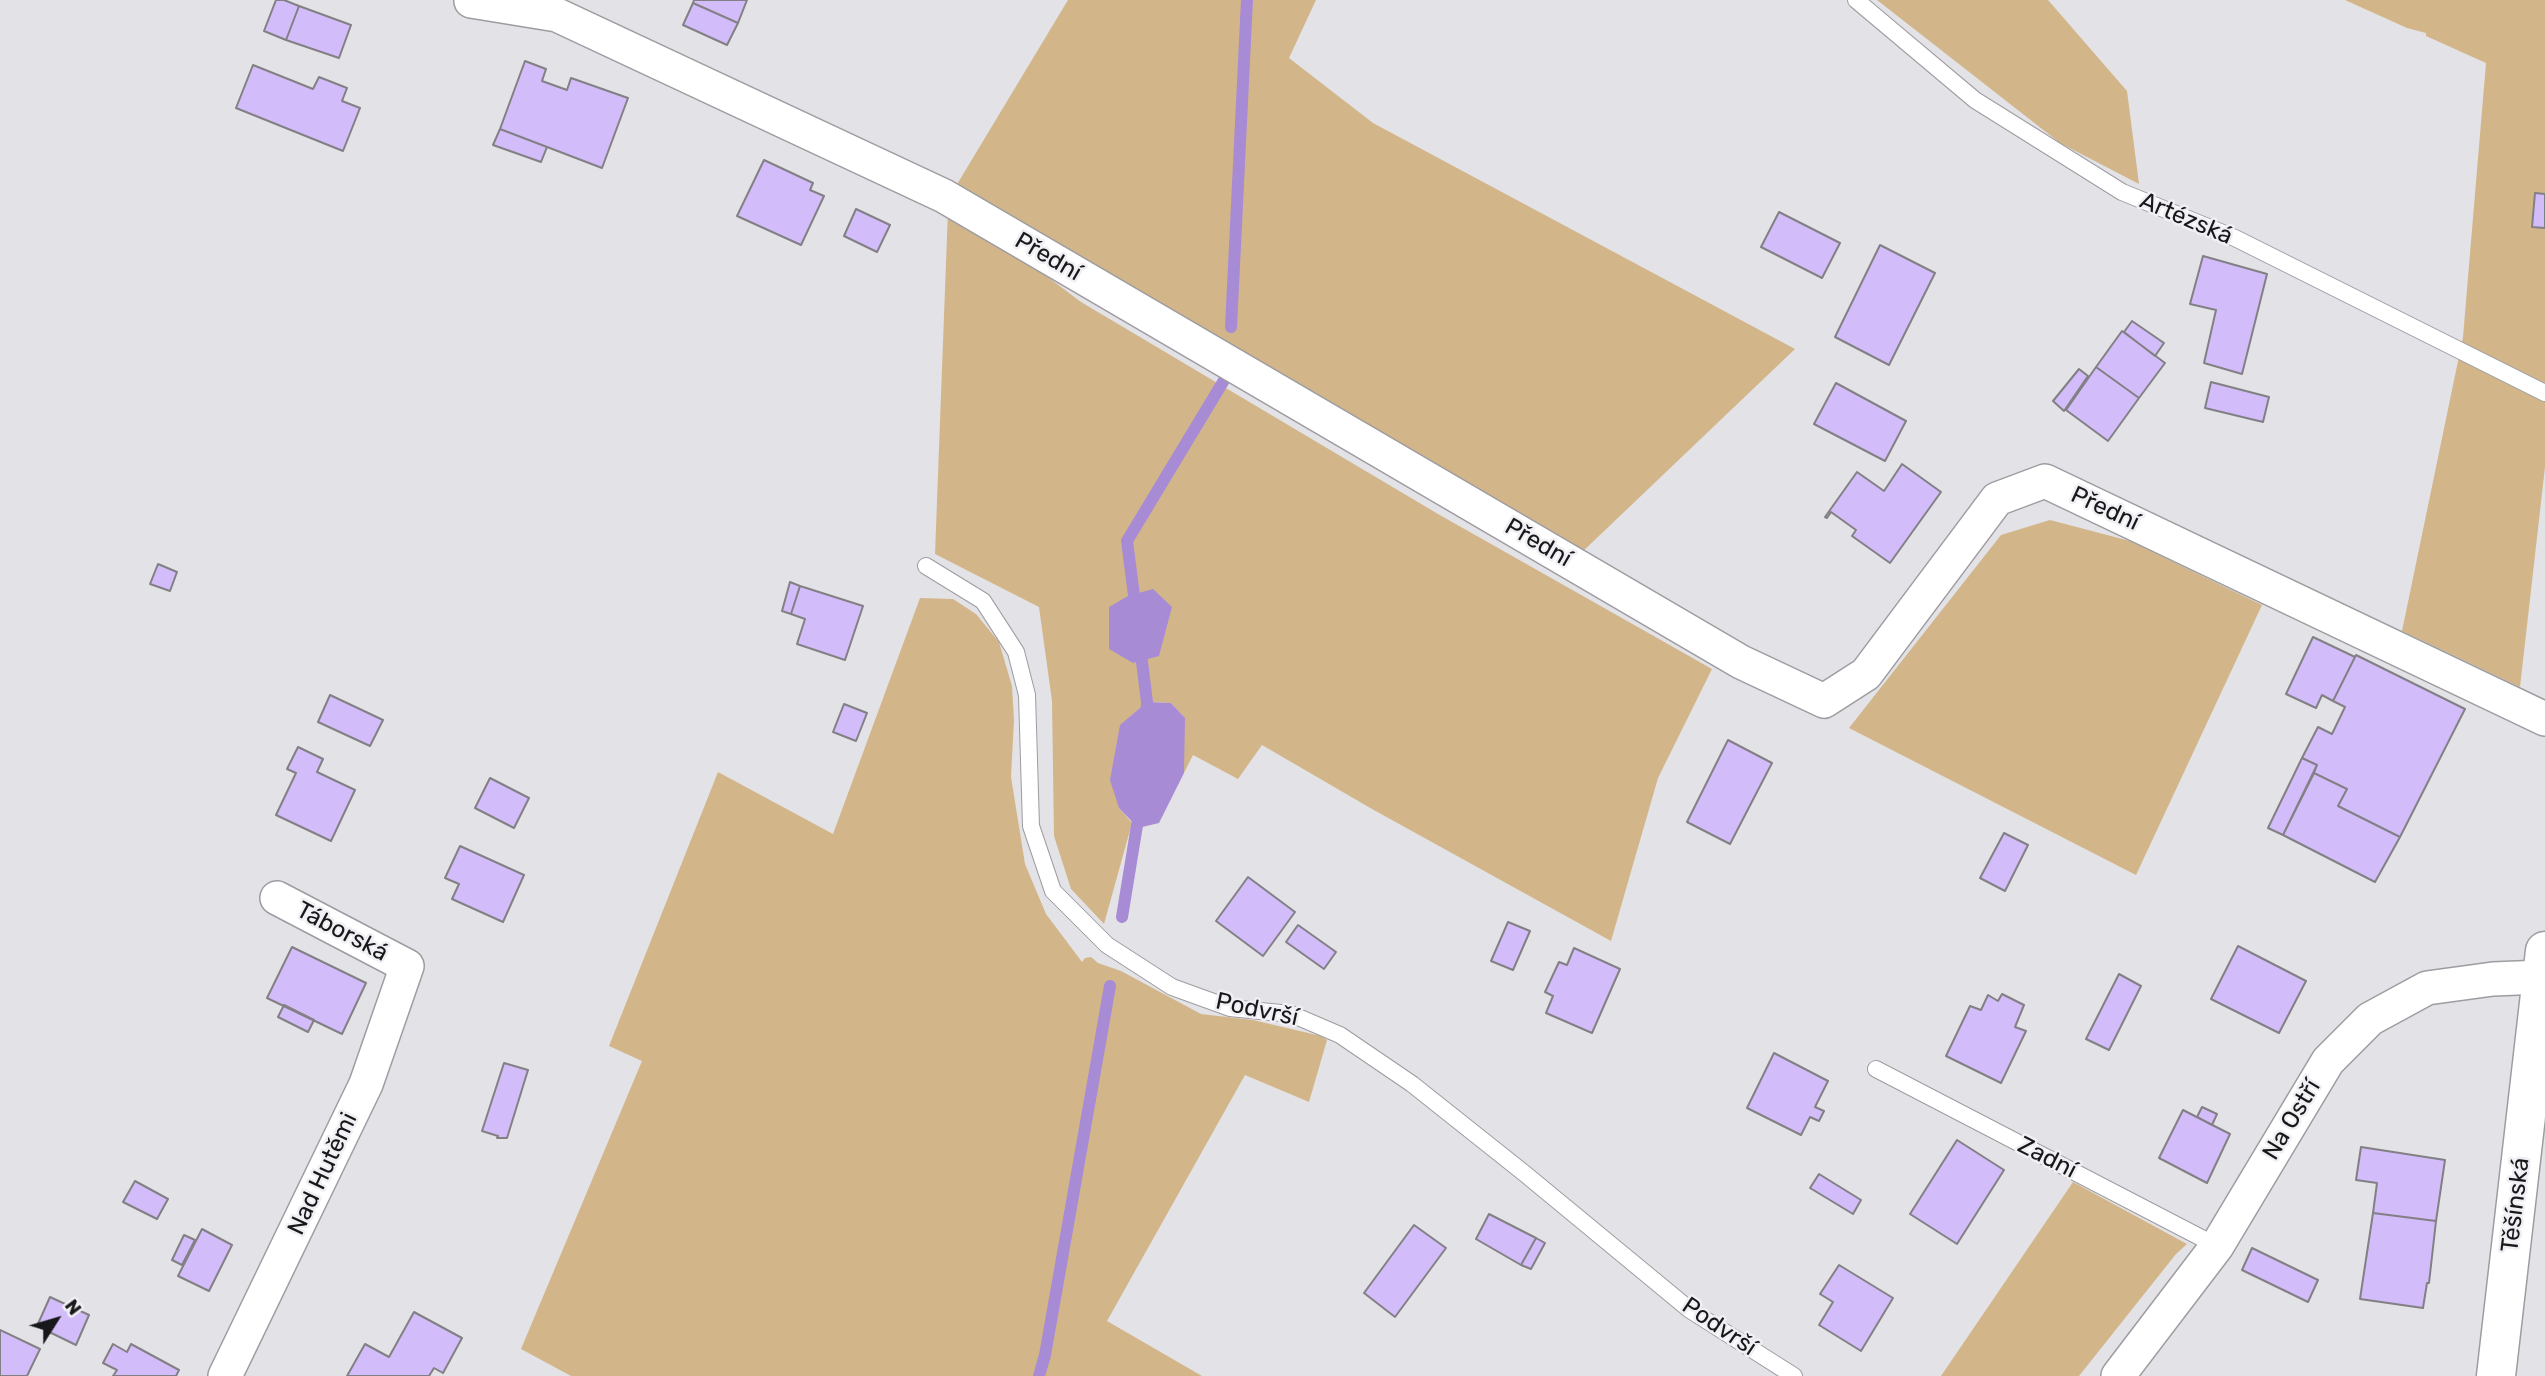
<!DOCTYPE html>
<meta charset="utf-8">
<style>
body{margin:0}
#map{position:relative;width:2545px;height:1376px;overflow:hidden;background:#e3e2e6;font-family:Rubik,sans-serif}
canvas{display:block}
.north{position:absolute;left:21px;top:1285px;width:70px;height:70px;-webkit-text-stroke:5px #f0eff4;paint-order:stroke;rotate:53deg;font-size:19px;font-weight:700;line-height:28px;text-align:center;color:#181719}
.north::after{content:'';display:block;margin:auto;width:24px;height:32px;background:#181719;clip-path:polygon(50% 0,100% 100%,50% 72%,0 100%)}
</style>
<div id="map">
<canvas width="2545" height="1376"></canvas>
<div class="north">N</div>
</div>
<script>
const g = document.querySelector('canvas').getContext('2d');
g.lineJoin = 'round';
function paint(path, color) { g.fillStyle = color; g.fill(path, 'evenodd'); }
function strokePath(path, color, width, dash) { g.strokeStyle = color; g.lineWidth = width; g.lineCap = dash ? 'butt' : 'round'; g.setLineDash(dash || []); g.stroke(path); }
function write(font, color, halo, rows, align = 'center') {
  g.font = font + ' Rubik,sans-serif'; g.lineWidth = 5; g.setLineDash([]); g.textBaseline = 'middle'; g.strokeStyle = halo; g.fillStyle = color; for (const [text, x, y, turn = 0] of rows) {
    g.save(); g.translate(x, y); g.rotate((+turn || 0) * Math.PI / 180); g.textAlign = isNaN(turn) ? turn : align; if (halo) g.strokeText(text, 0, 0); g.fillText(text, 0, 0); g.restore();
  }
}
paint(new Path2D(`
 M1068,0H1316L1289,58L1373,123L1795,349L1579,555L956,186Z
 M1877,0H2048L2127,91L2139,184L2060,143Z
 M2345,0H2545V467L2520,687L2402,631L2463,337L2486,63L2426,36V33L2407,28Z
 M948,210L1008,247L1081,302L1438,514L1712,669L1658,778L1611,941L1372,809L1262,745L1238,779L1193,755L1184,773V717L1171,703L1147,702L1120,726L1119,808L1132,823L1104,924L1071,889L1054,836L1052,701L1039,607L935,554Z
 M2050,520L2130,541L2262,605L2136,875L1849,728L2001,535Z
 M920,598L953,599L976,614L999,642L1012,686L1014,720L1011,777L1025,864L1046,914L1082,962L1085,958L1091,957L1098,963L1121,971L1201,1014L1253,1020L1321,1036L1327,1040L1309,1102L1245,1075L1107,1321L1202,1376H571L521,1349L642,1061L609,1046L718,772L833,834Z
 M2073,1182L2187,1244L2176,1254L2079,1376H1941Z`), '#d2b68a');
paint(new Path2D(`
 M1153,589L1172,607L1159,656L1133,663L1109,649V607L1128,596Z
 M1147,702L1171,703L1185,718L1184,773L1159,823L1138,828L1119,808L1110,780L1120,725Z`), '#a88bd5');
strokePath(new Path2D(`
 M1231,327L1247,0
 M1136,611L1127,541L1229,372
 M1140,646L1147,702L1146,719
 M1122,917L1139,813
 M1039,1376L1045,1355L1110,986`), '#a88bd5', 12);
const building = new Path2D(`
 M276,0H284L299,6L286,40L264,31Z
 M694,0H747L738,23L693,3Z
 M693,3L738,23L727,45L683,25Z
 M299,6L351,25L339,58L286,40Z
 M525,61L546,69L542,81L567,90L571,78L628,98L602,168L500,129Z
 M253,65L313,89L319,77L347,88L342,101L360,108L343,151L236,108Z
 M500,129L547,147L541,162L493,145Z
 M764,160L813,183L810,190L824,196L801,245L737,216Z
 M2535,193L2545,194V228L2532,227Z
 M856,209L890,225L877,252L844,236Z
 M1779,212L1840,243L1822,278L1761,247Z
 M1880,245L1935,273L1889,365L1835,337Z
 M2203,256L2267,274L2242,374L2204,363L2216,310L2190,304Z
 M2132,321L2164,343L2155,356L2124,332Z
 M2122,331L2165,363L2139,398L2096,367Z
 M2096,367L2139,398L2108,441L2066,410Z
 M2079,369L2088,376L2064,411L2053,401Z
 M2211,382L2269,397L2263,422L2205,408Z
 M1836,383L1906,421L1885,461L1814,424Z
 M1902,464L1941,492L1890,563L1852,536L1856,530L1831,512L1827,518L1825,517L1857,472L1884,491Z
 M158,564L177,572L170,591L150,584Z
 M790,582L800,586L791,614L782,611Z
 M800,586L863,606L845,660L797,644L805,619L791,614Z
 M2313,637L2355,657L2333,701L2322,695L2316,708L2286,694Z
 M2356,655L2465,709L2400,837L2338,806L2347,789L2314,773L2317,765L2302,758L2318,727L2332,734L2345,707L2333,701Z
 M330,695L383,720L370,746L318,722Z
 M844,704L867,713L856,741L833,732Z
 M1728,740L1772,763L1730,844L1687,822Z
 M298,747L323,759L317,772L355,790L331,841L276,815L296,773L287,769Z
 M2302,758L2317,765L2283,835L2268,828Z
 M2314,773L2347,789L2338,806L2400,837L2375,882L2283,835Z
 M490,778L529,798L514,828L475,808Z
 M2004,833L2028,845L2005,891L1980,878Z
 M460,846L524,875L503,922L452,899L459,884L445,878Z
 M1248,877L1295,912L1263,956L1216,921Z
 M1508,922L1530,931L1513,970L1491,961Z
 M1298,925L1336,952L1324,969L1286,942Z
 M2238,946L2306,981L2279,1033L2211,999Z
 M292,947L366,983L342,1034L267,998Z
 M1574,948L1620,969L1592,1033L1546,1013L1553,996L1545,992L1559,962L1567,965Z
 M2119,974L2141,986L2109,1050L2086,1039Z
 M2002,994L2024,1005L2015,1027L2026,1031L2001,1083L1946,1056L1970,1006L1981,1010L1988,995L1998,1001Z
 M284,1005L314,1020L308,1032L278,1017Z
 M1774,1053L1828,1081L1815,1107L1824,1111L1819,1121L1810,1117L1801,1135L1747,1108Z
 M504,1063L528,1070L507,1138H497L498,1136L482,1131Z
 M2202,1107L2217,1114L2212,1125L2197,1117Z
 M2183,1110L2230,1134L2207,1183L2159,1158Z
 M1957,1140L2004,1170L1957,1244L1910,1214Z
 M2361,1147L2445,1160L2436,1221L2373,1213L2377,1183L2356,1180Z
 M1819,1174L1861,1200L1853,1214L1810,1188Z
 M135,1181L168,1199L157,1219L123,1202Z
 M2373,1213L2436,1221L2429,1283H2427L2423,1308L2360,1299Z
 M1489,1214L1536,1238L1521,1265L1476,1239Z
 M1414,1225L1446,1248L1395,1317L1364,1293Z
 M202,1229L232,1245L209,1291L178,1276Z
 M184,1235L195,1240L182,1265L172,1260Z
 M1536,1238L1545,1243L1531,1269L1521,1265Z
 M2252,1248L2318,1280L2308,1302L2242,1270Z
 M1839,1265L1893,1298L1861,1351L1819,1325L1833,1302L1820,1294Z
 M50,1297L89,1315L76,1345L37,1326Z
 M414,1312L462,1338L443,1373L434,1368L429,1376H347L365,1344L389,1357Z
 M0,1330L40,1349L27,1376H0Z
 M113,1344L127,1352L131,1344L179,1370L176,1376H113L117,1370L103,1363Z`);
paint(building, '#d3bcfa');
strokePath(building, '#828084', 2);
const service = new Path2D(`
 M1856,0L1975,100L2122,192L2235,238L2545,393
 M926,566L983,601L1016,652L1027,695L1031,826L1053,891L1107,945L1172,987L1230,1008L1291,1014L1340,1035L1412,1084L1524,1173L1690,1310L1794,1376
 M1876,1069L2217,1246`);
const minor = new Path2D(`
 M471,1L557,15L944,196L1741,662L1824,701L1866,674L1997,499L2045,481L2545,719
 M225,1376L366,1084L407,966L277,898
 M2118,1376L2217,1246L2328,1061L2370,1019L2427,988L2493,979L2542,977`);
const secondary = new Path2D(`
 M2496,1376L2545,951`);
strokePath(service, '#9e9ca1', 18);
strokePath(minor, '#9e9ca1', 36);
strokePath(secondary, '#9e9ca1', 41);
strokePath(service, '#fff', 16);
strokePath(minor, '#fff', 33);
strokePath(secondary, '#fff', 38);
write('24px', '#181719', '#f0eff4', [
 ["Artézská",2186,219,23],
 ["Přední",1048,257,30],
 ["Přední",2105,509,25],
 ["Přední",1538,543,30],
 ["Táborská",342,932,28],
 ["Podvrší",1257,1010,12],
 ["Na Ostří",2292,1120,-59],
 ["Zadní",2047,1158,27],
 ["Nad Hutěmi",323,1174,-65],
 ["Těšínská",2516,1205,-83],
 ["Podvrší",1719,1327,34]
]);
</script>
